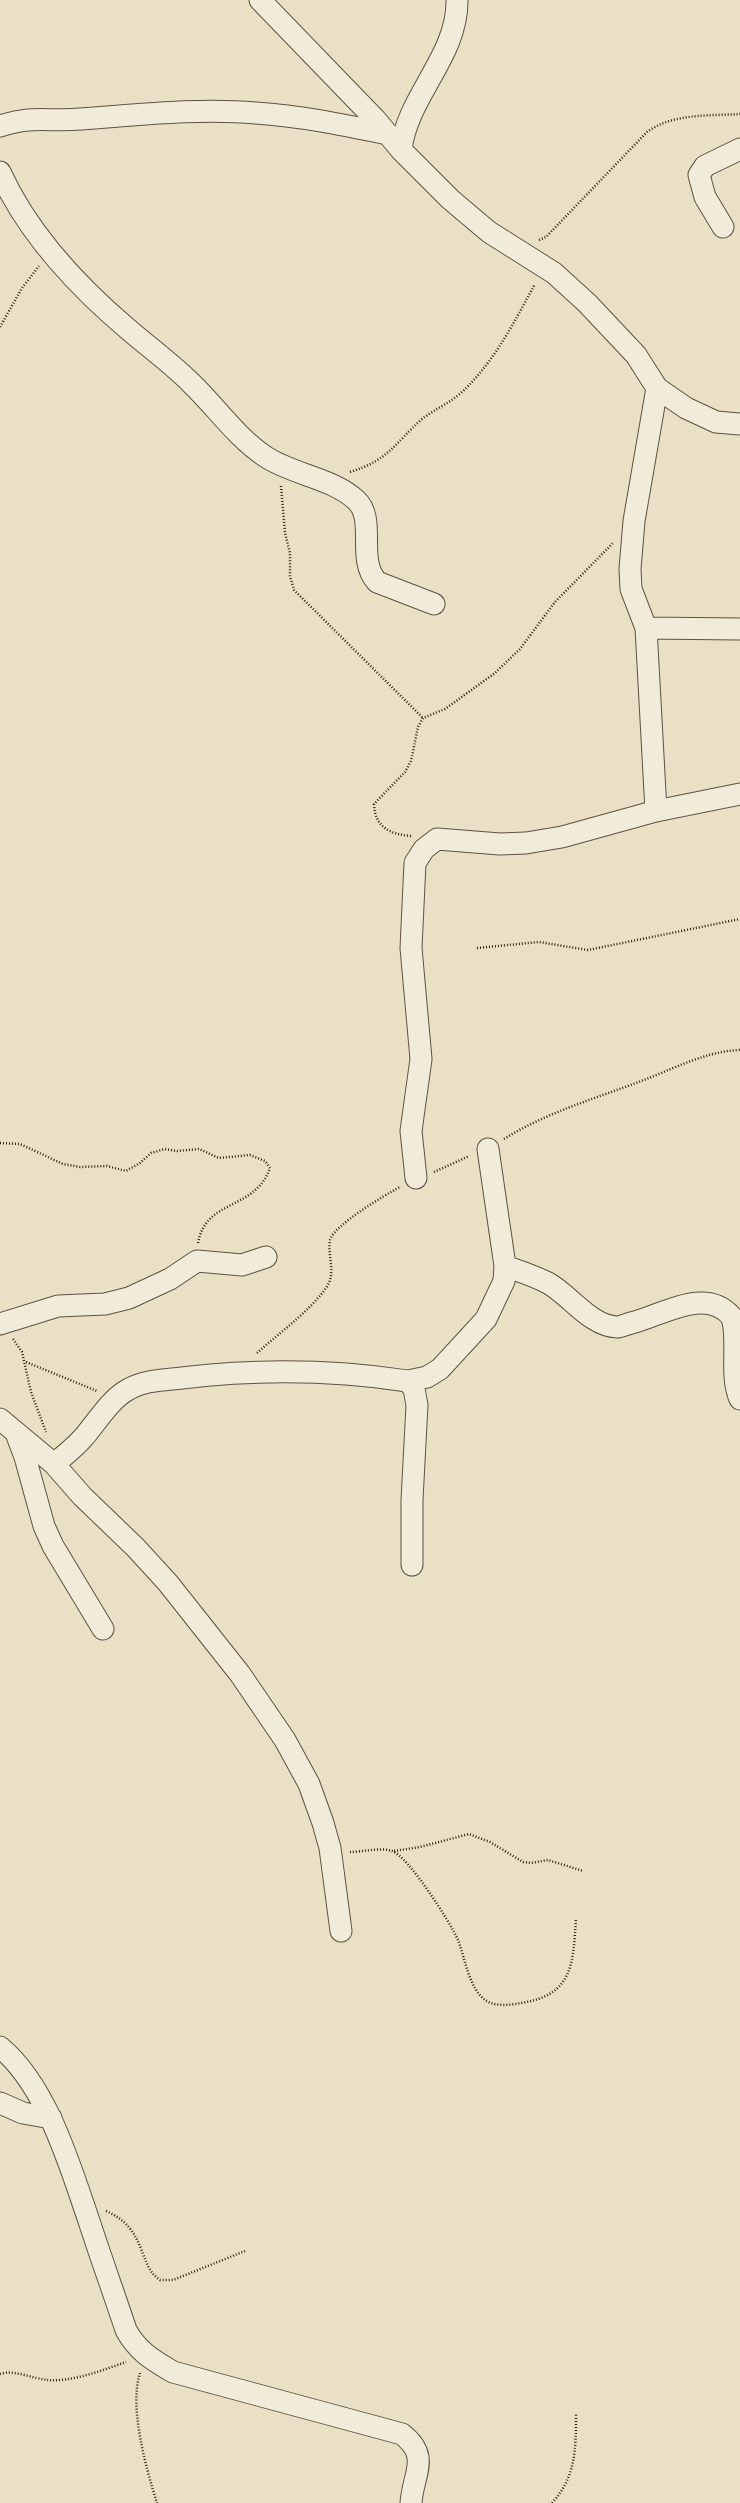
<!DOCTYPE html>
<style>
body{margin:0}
canvas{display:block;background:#e9e0c5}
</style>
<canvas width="740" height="2503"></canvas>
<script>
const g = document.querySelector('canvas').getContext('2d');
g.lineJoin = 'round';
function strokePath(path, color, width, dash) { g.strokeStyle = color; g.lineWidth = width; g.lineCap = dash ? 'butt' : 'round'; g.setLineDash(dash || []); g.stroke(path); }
const street = new Path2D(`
 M260,0L376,120L401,150L450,199L489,232L554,273L587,303L636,355L657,388L634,521L630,569L631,589L646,628L656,811
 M0,126C34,115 48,122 81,119C138,115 198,108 256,113C301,116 344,125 388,134
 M401,150C407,96 458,56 457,0
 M0,172C28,234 77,286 129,330C150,348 172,364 191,383C217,408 236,437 266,457C294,475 332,478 356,500C377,519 356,559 377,582L434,604
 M723,227L705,197L699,175L705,166L740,149
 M657,388L686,408L716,422L740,424
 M646,628L740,629
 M416,1178L411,1131L421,1059L411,948L415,863L424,849L437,839L500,844L526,843L562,837L656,811L740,794
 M505,1266C519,1271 535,1276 548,1283C570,1295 590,1326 617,1327C621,1327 627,1324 631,1323C661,1316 705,1286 731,1316C740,1334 729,1376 740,1399
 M0,1324L58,1306L105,1304L129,1298L170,1279L197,1261L242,1265L266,1257
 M408,1381L427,1377L440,1369L486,1319L504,1281L505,1266L488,1149
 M0,1419L54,1464L82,1496L136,1548L168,1583L240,1674L285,1740L309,1784L323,1823L330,1848L341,1931
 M16,1433L25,1457L44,1526L53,1546L103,1629
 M54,1464C64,1456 75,1447 83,1438C97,1422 110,1399 129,1389C145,1380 164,1380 182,1378C257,1369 334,1370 408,1381L414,1389L417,1405L412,1500V1565
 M0,2047C47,2086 70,2166 89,2221C101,2258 114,2294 126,2330C138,2352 153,2360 173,2372L402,2434C431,2457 413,2473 411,2503
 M0,2103L23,2113L51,2118`);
strokePath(street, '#5f5241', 23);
strokePath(new Path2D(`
 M539,240L546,237L647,132C673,113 709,116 740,114
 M0,327L22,288L39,266
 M350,472C389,460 394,444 422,419C435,409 450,403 462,392C495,361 514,322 535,284
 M281,486L285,533L290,553V576L294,590L423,718
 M411,836C389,834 375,827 374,804L405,772L411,761L418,727L423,718L445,709L495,673L520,649L555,602L613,543
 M477,948L539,942L588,950L740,919
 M504,1139C547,1112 597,1098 644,1080C675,1068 707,1051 740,1050
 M0,1143L20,1144L63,1164L80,1167L107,1166L126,1171L140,1163L151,1153L165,1149L177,1151L199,1149L219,1158L250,1155L265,1161L270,1168C255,1211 206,1198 198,1243
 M434,1172L469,1156
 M13,1339L22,1352L31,1392L46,1432
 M257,1353C280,1332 308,1313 326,1288C337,1273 327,1257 330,1240C334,1225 385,1195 400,1187
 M26,1362L97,1391
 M394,1851L420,1847L469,1834L490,1842L523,1862L531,1863L548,1860L583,1871
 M350,1852C362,1852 380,1847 392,1851C409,1857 450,1922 458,1940C465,1958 469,1988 485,2000C495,2007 510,2005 521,2003C574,1995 573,1963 576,1918
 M106,2211C148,2229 137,2265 160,2280H173L245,2251
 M140,2373C129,2408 146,2468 157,2503
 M0,2374C13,2369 34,2379 48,2380C73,2382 103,2370 126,2362
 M552,2503C576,2477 576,2448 576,2414`), '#312215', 2.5, [1, 2]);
strokePath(street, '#f1ebd9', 21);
</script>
